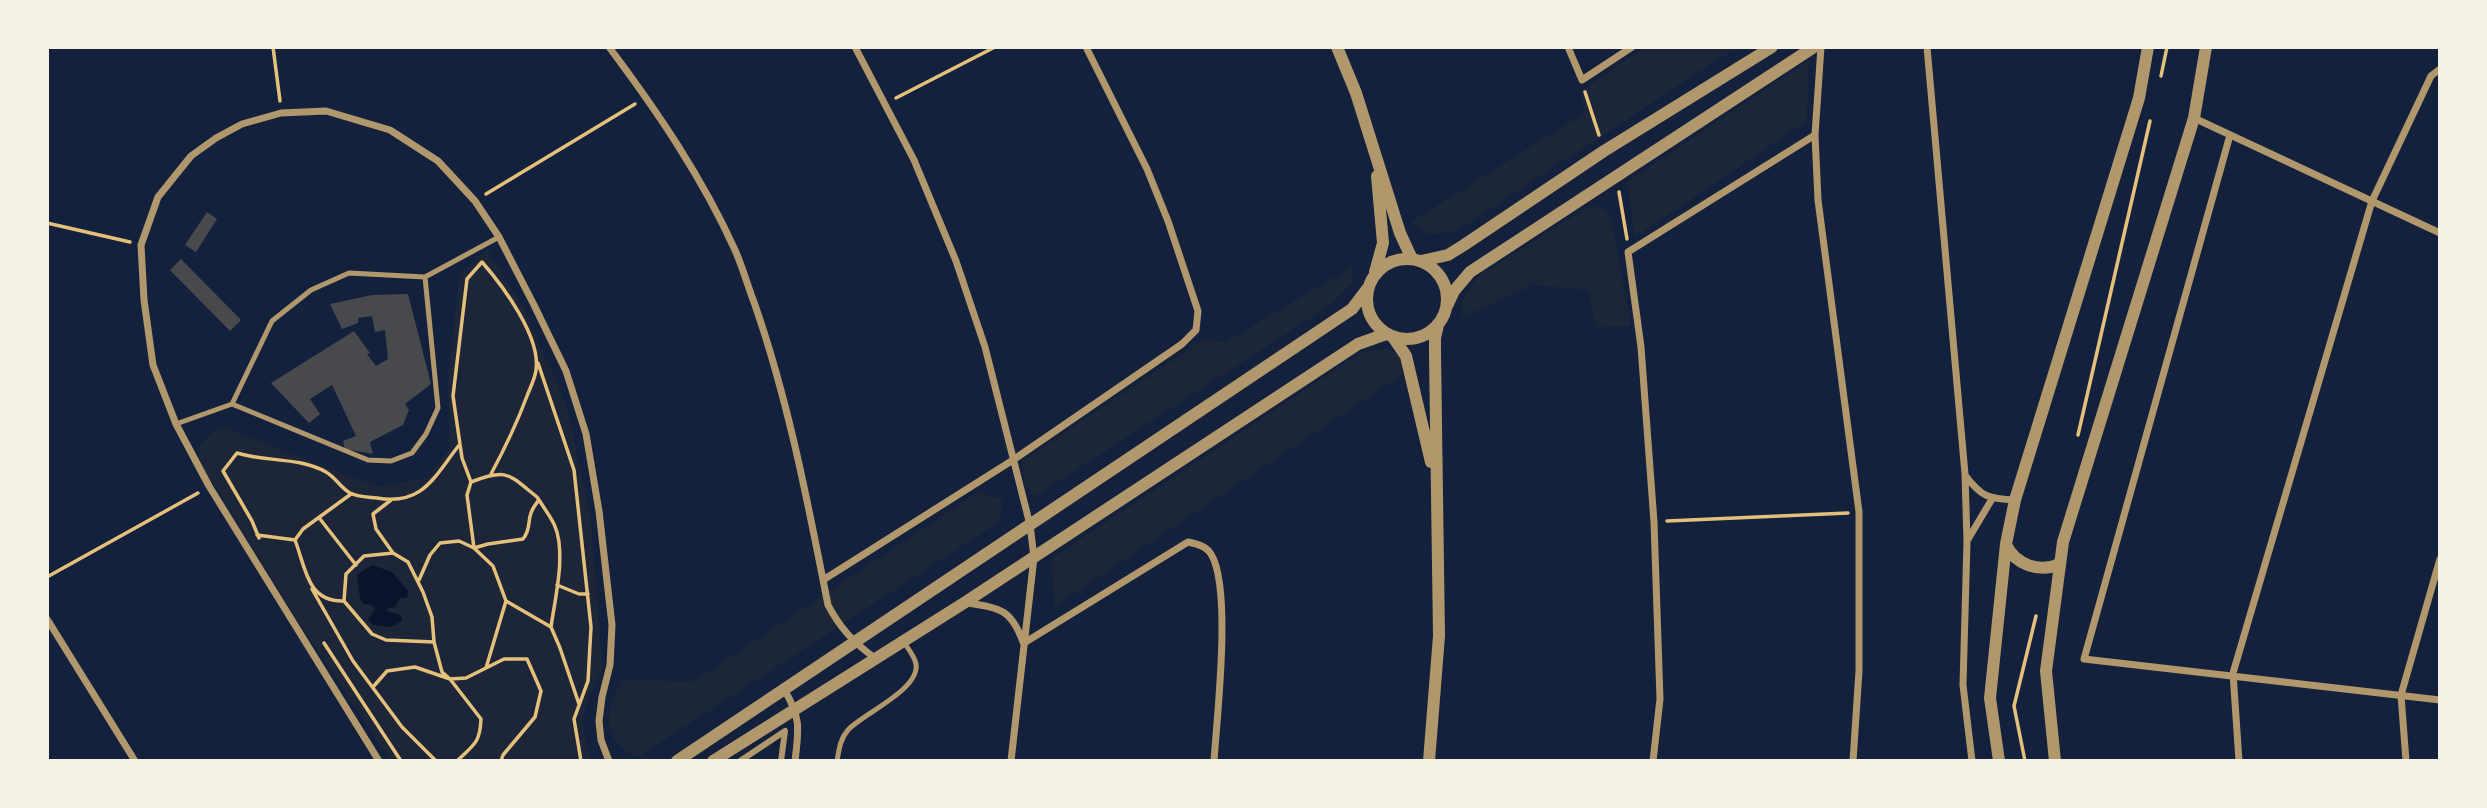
<!DOCTYPE html>
<style>
body{margin:0}
#map{position:relative;width:2487px;height:808px;overflow:hidden;background:#14213d;font-family:Barlow,sans-serif}
canvas{display:block}
.frame{position:absolute;inset:0;border:49px solid #f6f1e7;pointer-events:none}
</style>
<div id="map">
<canvas width="2487" height="808"></canvas>
<div class="frame"></div>
</div>
<script>
const g = document.querySelector('canvas').getContext('2d');
g.lineJoin = 'round';
function paint(path, color) { g.fillStyle = color; g.fill(path, 'evenodd'); }
function strokePath(path, color, width, dash) { g.strokeStyle = color; g.lineWidth = width; g.lineCap = dash ? 'butt' : 'round'; g.setLineDash(dash || []); g.stroke(path); }
paint(new Path2D(`
 M1645,47H1737L1457,231L1428,235L1411,222L1584,113L1582,90Z
 M1808,61L1807,121L1635,237L1627,182Z
 M1593,204L1610,213L1631,326L1597,327L1587,290L1533,285L1461,318L1462,301L1477,277Z
 M487,249L525,310L567,407L590,515L603,669L590,693L582,719L591,761H391L299,623L200,462L199,446L219,425L377,487L427,478L450,448L448,373L460,275Z
 M1352,267V284L1329,306L1036,496L1024,484L1022,461L1204,339L1225,342Z
 M1389,348L1404,360L1405,373L1054,607L1052,558L1360,353Z
 M978,492L1003,500L999,522L637,758C598,737 606,712 621,679L692,682Z`), '#1d2539');
paint(new Path2D(`
 M372,565L392,572L408,591L407,598H400L395,607L386,609L389,612L401,615L402,621L391,627L373,625L368,619L375,609L371,605L364,604L360,598L357,575Z`), '#0b132b');
paint(new Path2D(`
 M207,212L217,219L196,252L185,245Z
 M181,259L241,320L230,331L170,270Z
 M408,294L431,384L405,404L409,410L403,425L370,442L373,454L345,449L343,441L356,436L332,385L310,399L320,414L309,423L271,383L354,331L370,353L367,354L376,366L388,359L385,330L375,332L372,316L358,318V323L342,329L330,304L372,295Z`), '#48494c');
strokePath(new Path2D(`
 M273,47L280,101
 M2161,76L2167,47
 M1585,92L1599,135
 M896,98L995,47
 M1619,192L1627,239
 M486,194L635,104
 M47,223L130,242
 M538,363L574,470L591,627L588,681L574,719L581,761
 M2078,435L2150,121
 M471,482L462,458L453,396L467,279L482,262C503,286 541,337 536,370C535,379 530,388 527,396C517,423 505,448 491,474
 M391,500L373,514L376,529L393,553
 M320,519L356,565
 M1667,521L1848,513
 M257,535L295,540
 M259,538L252,521L223,471L237,453C266,462 299,457 326,472C335,477 341,488 350,493C357,497 369,497 377,498C424,506 435,475 460,444
 M47,577L198,493
 M419,580L430,555L440,543L459,541L474,548L493,566L506,601L486,668
 M557,585L579,594H588
 M312,589L353,661L402,727L436,761
 M344,601C307,602 306,569 295,540L303,529L351,494
 M506,601L551,627C555,598 567,551 554,524C550,516 544,508 539,500L537,497C508,474 508,468 471,482L467,495L474,548L488,544L523,539C534,525 523,519 539,500
 M551,627L560,648L579,704
 M434,642L386,640L372,634L344,601L346,574L364,556L393,553L408,562L423,592L432,617L434,642L442,672L450,679L481,719C480,744 473,745 457,761
 M324,643L401,761
 M373,687L387,671L415,667L450,679L466,678L504,659H527L541,691L535,717L503,755L501,761
 M2025,761L2014,706L2036,616`), '#e5c07b', 3.5);
strokePath(new Path2D(`
 M232,404L368,460L391,461L412,453L426,434L438,408L425,277
 M176,424L232,404L272,321L311,290L349,273L425,277L499,237
 M837,761C839,750 840,739 848,730C862,714 920,690 916,664C915,657 907,647 903,641`), '#b1986c', 5);
strokePath(new Path2D(`
 M740,761L785,731L781,761`), '#b1986c', 6);
strokePath(new Path2D(`
 M609,47C657,111 702,177 735,250C743,268 748,287 755,305C789,403 808,504 828,605C840,628 854,643 875,658
 M855,47L914,160L956,261L985,347L1030,525L1034,557L1011,761
 M1568,47L1582,80L1632,47
 M1821,47L1815,135L1818,200L1859,512V671L1853,761
 M1927,47L1965,474L1967,542L1963,685L1972,761
 M2194,118L2440,233
 M2230,135L2084,659L2440,700
 M1965,475C1981,497 1989,499 2015,500
 M1967,541L1992,499
 M823,580L1013,460L1182,344L1196,330L1198,311L1168,221L1147,169L1086,47
 M967,603C1000,608 1011,609 1023,642
 M47,619L135,761
 M1024,643L1188,542C1197,544 1206,546 1211,554C1232,588 1217,716 1214,761
 M784,689C801,718 799,728 795,761
 M379,761L209,486L176,424L153,365L144,300L141,245L158,197L191,156L216,138L242,124L281,113L326,111L390,130L438,161L475,201L499,237L534,305L566,371L586,434L599,511L612,625L610,665L602,697L599,721L601,740L609,761
 M1653,761L1660,699L1654,522L1641,347L1628,252L1815,135
 M2239,761L2233,673L2372,201L2431,76L2440,69
 M2406,761L2401,695L2440,559`), '#b1986c', 7);
strokePath(new Path2D(`
 M1337,47L1356,93L1400,233L1412,259
 M1367 299a40 40 0 1 1 80 0a40 40 0 1 1-80 0Z
 M1421,261L1448,255L1464,245L1604,151L1772,47
 M1375,272L1383,243L1377,176
 M1447,306L1454,291L1470,272L1814,47
 M1393,337L1406,356L1431,462
 M2006,545C2016,565 2039,573 2060,564
 M677,761L1352,309L1368,288
 M713,761L964,603L1358,344L1386,334
 M1429,761L1439,636L1435,353V338L1438,325
 M1999,761L1990,698L2006,544L2015,500L2139,98L2148,47
 M2055,761L2046,671L2063,542L2194,118L2206,47`), '#b1986c', 12);
</script>
